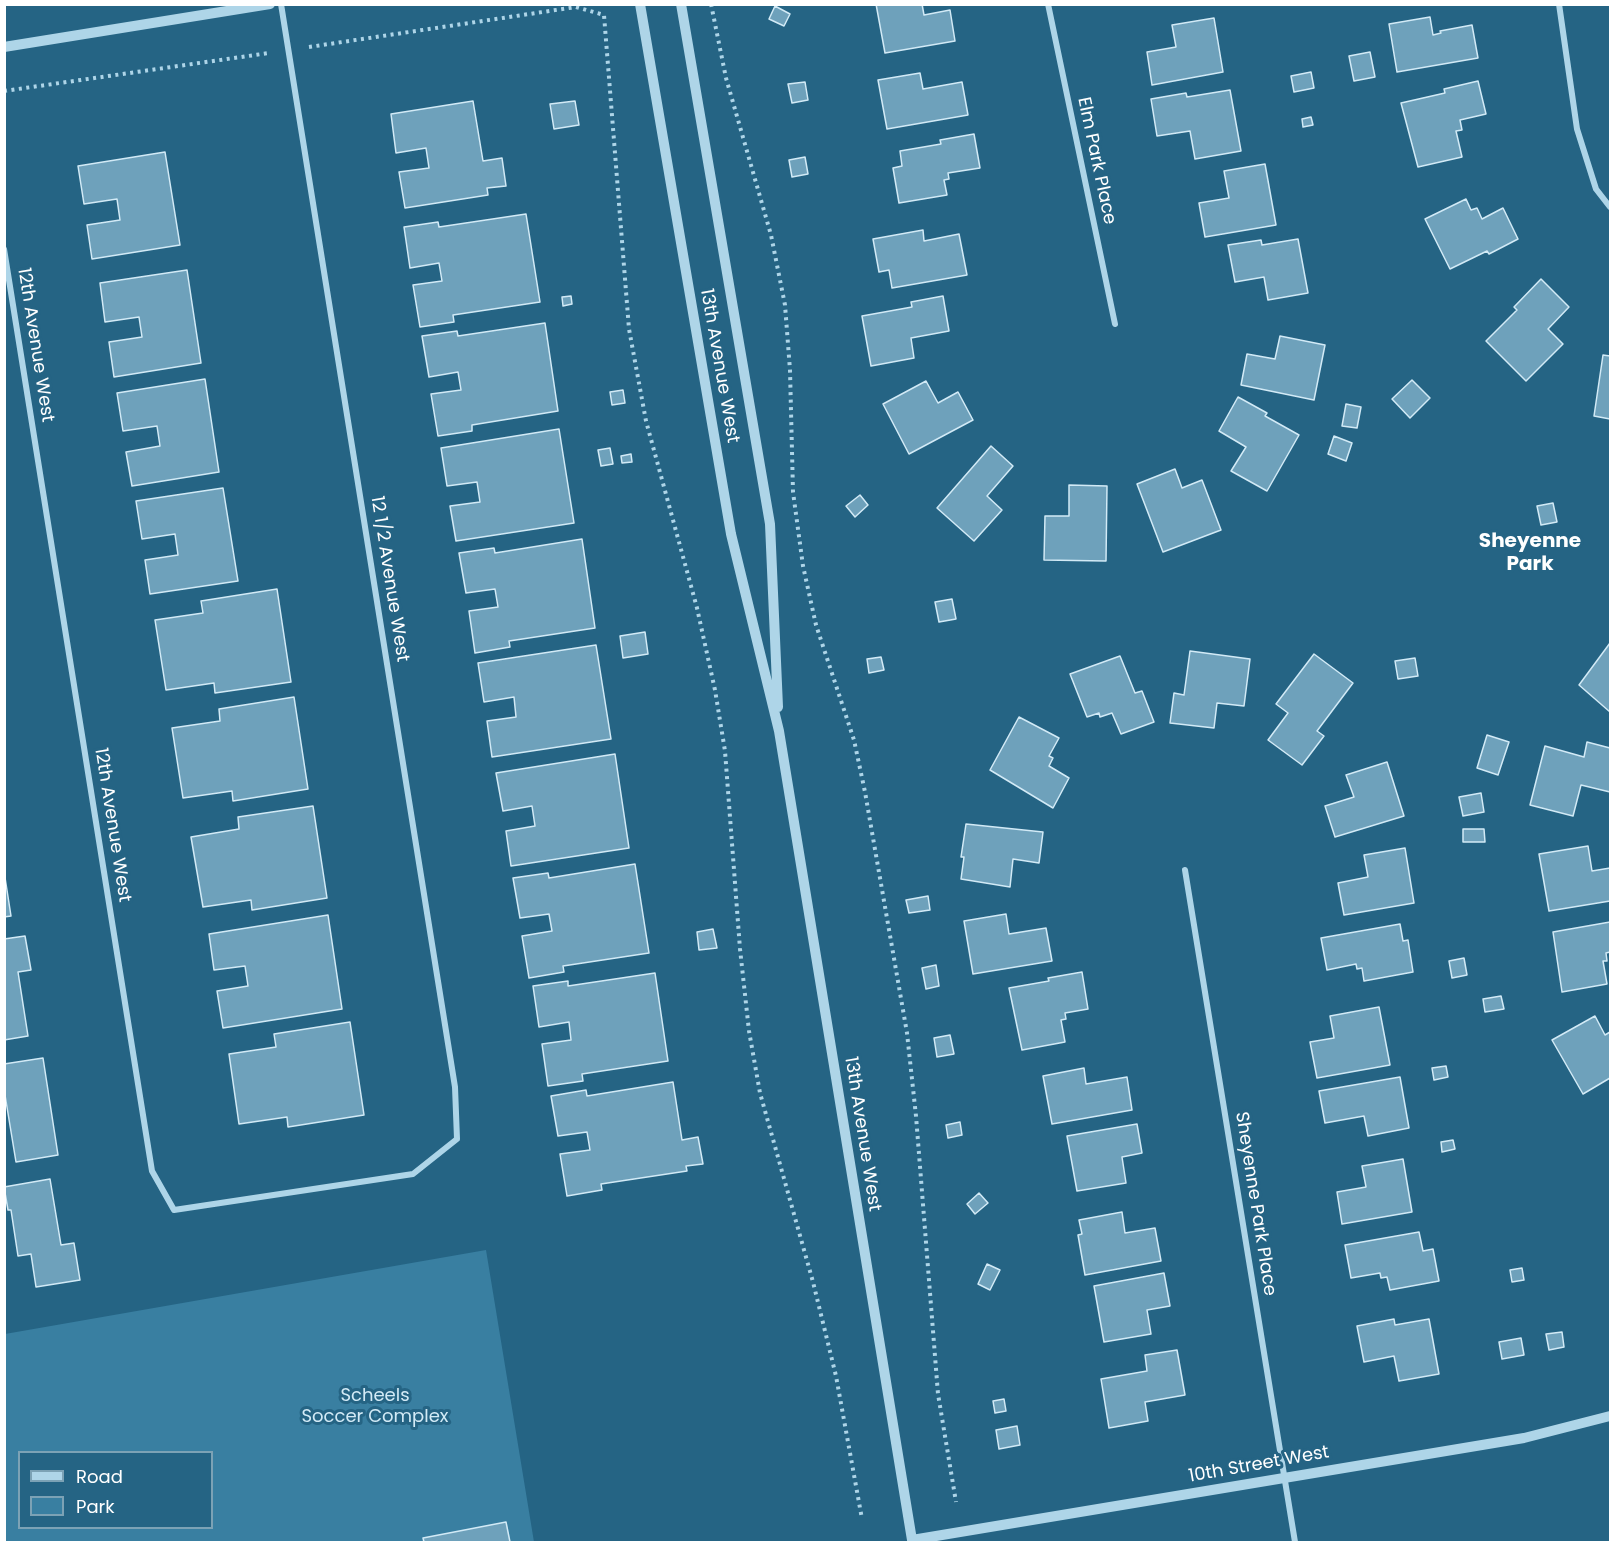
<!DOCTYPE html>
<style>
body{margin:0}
#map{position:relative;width:1615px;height:1547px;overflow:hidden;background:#256484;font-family:Poppins,sans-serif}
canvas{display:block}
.frame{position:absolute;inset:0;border:6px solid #fff;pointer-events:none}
.legend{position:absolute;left:18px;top:1451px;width:195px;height:78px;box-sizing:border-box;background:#256484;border:2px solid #7ca2b5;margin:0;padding:8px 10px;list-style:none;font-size:18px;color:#fff}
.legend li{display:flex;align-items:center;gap:12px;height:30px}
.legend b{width:30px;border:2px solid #7ca2b5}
</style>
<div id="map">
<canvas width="1615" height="1547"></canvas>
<div class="frame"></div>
<ul class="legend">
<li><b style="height:8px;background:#aed5e8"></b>Road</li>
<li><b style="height:16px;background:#397fa1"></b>Park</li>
</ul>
</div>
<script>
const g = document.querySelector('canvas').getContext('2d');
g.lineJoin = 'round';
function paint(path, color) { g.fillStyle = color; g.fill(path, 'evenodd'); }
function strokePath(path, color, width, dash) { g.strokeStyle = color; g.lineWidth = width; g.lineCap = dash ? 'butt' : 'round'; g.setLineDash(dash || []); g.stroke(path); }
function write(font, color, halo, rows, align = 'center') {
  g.font = font + ' Poppins,sans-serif'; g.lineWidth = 6; g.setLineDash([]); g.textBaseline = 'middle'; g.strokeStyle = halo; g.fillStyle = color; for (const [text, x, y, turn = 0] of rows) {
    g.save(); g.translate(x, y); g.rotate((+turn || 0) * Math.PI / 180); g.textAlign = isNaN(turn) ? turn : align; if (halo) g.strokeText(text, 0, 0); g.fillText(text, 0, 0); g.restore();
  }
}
paint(new Path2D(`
 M486,1250L534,1542H5V1334ZM20,1452H212V1528H20Z`), '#397fa1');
const building = new Path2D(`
 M876,4H922L924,15L950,10L955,41L885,53Z
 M775,6L790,14L784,26L769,19Z
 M1430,17L1433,35L1441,33L1440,31L1472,25L1478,58L1397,72L1389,24Z
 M1214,18L1223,72L1152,85L1147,52L1176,47L1172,25Z
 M1370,52L1375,77L1354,81L1349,56Z
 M1311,72L1314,88L1294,92L1291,76Z
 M920,73L923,89L962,82L968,115L887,129L878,80Z
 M1478,81L1486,114L1460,120L1462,130L1456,131L1462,157L1418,167L1401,103L1445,93L1444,89Z
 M805,82L808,100L792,103L788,84Z
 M1230,90L1241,151L1195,159L1190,131L1157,136L1151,99L1186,93L1187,97Z
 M473,101L483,161L502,158L506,186L487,188L488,195L405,208L399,172L429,168L426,148L396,153L391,114Z
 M575,101L579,125L554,129L550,104Z
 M1311,117L1313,125L1303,127L1302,119Z
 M974,134L980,168L948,173L949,179L944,180L947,195L899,203L893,168L902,166L900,151L941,144L940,140Z
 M165,152L180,245L92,259L87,225L120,220L117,199L84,204L78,166Z
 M805,157L808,174L792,177L789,160Z
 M1265,164L1276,225L1205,237L1199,203L1229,198L1224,171Z
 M1466,199L1471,210L1477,208L1482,219L1503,208L1518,239L1489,254L1487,251L1450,269L1425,219Z
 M526,214L540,302L453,315L454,322L420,327L413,285L442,281L439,263L410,268L404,227L438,222L439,227Z
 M923,230L924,241L959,234L967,275L892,288L889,270L879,272L873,239Z
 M1298,239L1308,293L1268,300L1264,277L1235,282L1228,245L1261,240L1262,245Z
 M187,270L201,363L114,377L109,342L142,337L139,317L105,322L100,283Z
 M1541,279L1569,307L1548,329L1563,344L1526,381L1486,341L1517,310L1514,307Z
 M571,296L572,304L563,306L562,297Z
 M943,296L949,331L911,338L914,358L871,366L862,316L912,307L911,302Z
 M545,323L558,411L472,425V431L438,436L431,394L461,390L458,372L429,377L422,336L457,331L458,336Z
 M1280,336L1325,345L1314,400L1241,385L1247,354L1275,359Z
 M1603,355L1610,356V419L1594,416Z
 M205,379L219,472L132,486L126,452L160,446L157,426L123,431L117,393Z
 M1412,380L1430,398L1410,418L1392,399Z
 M926,381L938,403L958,392L973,420L909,454L883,404Z
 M623,390L625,403L612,405L610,392Z
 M1238,397L1267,413L1265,416L1299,435L1267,491L1231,471L1246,447L1219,431Z
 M1346,404L1361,407L1357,428L1342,426Z
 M559,429L574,523L456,541L450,506L480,502L477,482L447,486L441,448Z
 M1334,436L1352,443L1346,461L1328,454Z
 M991,446L1013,466L987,496L1002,510L974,541L937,508Z
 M610,448L613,464L601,466L598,450Z
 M631,454L632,462L622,463L621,456Z
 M1175,469L1182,488L1202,480L1221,530L1163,552L1137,484Z
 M1069,485L1107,486L1106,561L1044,560L1045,516H1069Z
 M223,488L238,581L150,594L145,560L178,555L175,534L142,539L136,501Z
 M860,495L868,505L855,517L846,506Z
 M1553,503L1557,522L1541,525L1537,506Z
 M582,539L595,628L509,641L510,647L475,653L469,611L498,607L495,589L466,593L459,553L494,548L495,553Z
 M277,589L291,682L215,693L214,683L166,690L155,620L203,613L201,601Z
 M952,599L956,619L939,622L935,602Z
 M645,632L648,654L623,658L620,636Z
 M1610,643V712L1579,685Z
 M596,645L611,739L492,757L487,721L516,717L514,697L484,702L478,663Z
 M1190,651L1250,659L1244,706L1217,703L1214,728L1170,723L1174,693L1184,695Z
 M1314,654L1353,683L1317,731L1324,736L1302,765L1268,740L1288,713L1276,704Z
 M1120,656L1135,693L1142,691L1154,722L1121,734L1112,713L1100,717L1099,713L1087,717L1070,674Z
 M881,657L884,670L869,673L867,659Z
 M1415,658L1418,676L1398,679L1395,661Z
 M294,697L308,789L233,801L232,791L183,798L172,728L220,721L219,709Z
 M1019,717L1059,738L1049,756L1053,758L1049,766L1069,778L1053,808L990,770Z
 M1487,735L1509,742L1498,775L1477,768Z
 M1587,742L1610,748V792L1581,785L1573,816L1530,805L1545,746L1584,757Z
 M615,754L629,848L511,866L506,831L535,826L532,806L503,811L496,773Z
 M1387,762L1404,816L1335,837L1325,806L1354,797L1346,775Z
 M1481,793L1484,812L1463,816L1459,797Z
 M313,806L327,898L252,910L251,900L203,907L191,837L239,829L238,817Z
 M966,824L1043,832L1039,863L1013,859L1010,887L961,879L964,857H961Z
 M1463,829H1484L1485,842H1463Z
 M1588,846L1592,871L1610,868V901L1549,911L1539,854Z
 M1405,848L1414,903L1344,915L1338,883L1368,877L1364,855Z
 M635,864L649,953L563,966L564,972L529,978L522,936L552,931L549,914L520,918L513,878L548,873L549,878Z
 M4,871L11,916L4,917Z
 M928,896L930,910L909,913L906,900Z
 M1006,914L1009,934L1046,928L1052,961L973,974L964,921Z
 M328,915L342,1009L223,1028L217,991L248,986L245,966L214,970L209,934Z
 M1610,922V952L1606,953L1607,961H1603L1607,984L1562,992L1553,932Z
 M1400,924L1403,941L1408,940L1413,972L1364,981L1362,968L1357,969L1356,964L1327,970L1321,938Z
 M713,929L717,948L699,950L697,932Z
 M25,936L31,970L18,972L28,1036L4,1040V939Z
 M1464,958L1467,975L1452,978L1449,961Z
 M936,965L939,986L926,989L922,968Z
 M1082,972L1088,1009L1065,1013L1066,1019L1061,1020L1065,1042L1022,1050L1009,988L1049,981L1048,978Z
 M655,973L668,1061L582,1074L583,1081L548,1086L542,1044L571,1040L569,1022L539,1027L533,986L568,981V986Z
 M1501,996L1504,1009L1485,1012L1483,999Z
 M1379,1007L1390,1065L1317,1078L1310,1042L1334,1038L1330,1016Z
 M1595,1016L1605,1035L1610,1032V1078L1583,1094L1552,1040Z
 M350,1022L364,1115L288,1127L287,1117L239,1124L229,1054L276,1047L274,1034Z
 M950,1035L954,1054L937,1057L934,1038Z
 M43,1058L58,1155L16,1162L4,1089V1064Z
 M1446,1066L1448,1077L1434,1080L1432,1068Z
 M1084,1068L1086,1084L1127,1077L1132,1110L1052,1124L1043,1076Z
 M1400,1077L1409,1128L1368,1136L1364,1116L1325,1123L1319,1091Z
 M673,1082L682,1140L698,1137L703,1164L686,1166L687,1171L601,1184L602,1190L567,1196L560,1154L590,1150L587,1132L558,1136L551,1096L586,1090L587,1096Z
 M960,1122L962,1135L948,1138L946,1125Z
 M1137,1124L1142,1153L1122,1157L1126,1183L1077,1191L1067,1136Z
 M1453,1140L1455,1149L1442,1152L1441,1142Z
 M1403,1159L1412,1212L1342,1224L1337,1192L1366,1187L1362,1166Z
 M50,1179L61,1245L74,1243L80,1280L36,1287L31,1254L18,1256L11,1210H8L4,1187Z
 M979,1193L988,1203L975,1214L967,1204Z
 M1122,1212L1125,1233L1155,1228L1161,1261L1085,1275L1078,1235L1082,1234L1079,1220Z
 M1419,1232L1423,1251L1433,1249L1439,1281L1390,1290L1387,1277L1381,1278L1380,1273L1351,1278L1345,1245Z
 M987,1264L1000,1270L990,1290L978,1284Z
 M1522,1268L1524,1280L1512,1282L1510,1270Z
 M1164,1273L1170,1306L1147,1310L1151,1334L1104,1342L1094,1286Z
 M1394,1319L1395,1325L1429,1319L1439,1374L1399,1381L1394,1356L1364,1362L1357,1326Z
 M1562,1332L1564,1347L1549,1350L1546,1334Z
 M1521,1338L1524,1355L1502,1359L1499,1342Z
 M1177,1350L1185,1395L1145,1402L1148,1421L1109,1428L1101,1379L1147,1371L1145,1355Z
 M1004,1399L1006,1411L995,1413L993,1401Z
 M1017,1426L1020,1445L999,1449L996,1430Z
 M506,1522L510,1542H424L423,1538Z`);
paint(building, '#6ea1bb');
strokePath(building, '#d2eaf6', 1.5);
strokePath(new Path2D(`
 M711,4L726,78L771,235L785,305L790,370L793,492L803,566L816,625L854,740L865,792L907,1033L916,1116L938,1394L956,1502
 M309,47L576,7L604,15L629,329L646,421L697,608L715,690L725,751L740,949L749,1031L760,1093L813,1282L836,1376L862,1519
 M4,91L269,53`), '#aed5e8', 4, [3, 4.5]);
strokePath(new Path2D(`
 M1048,4L1115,324
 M1559,4L1577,129L1596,189L1610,207
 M4,249L152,1171L174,1210L413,1174L457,1139L455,1087L281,4
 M1185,870L1295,1542`), '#aed5e8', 6);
strokePath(new Path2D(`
 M640,4L731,534L779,731L912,1540L1524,1438L1610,1416
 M681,4L770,524L778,707
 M4,47L270,4`), '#aed5e8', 10);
write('18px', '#fff', '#256484', [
 ["Elm Park Place",1096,161,78],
 ["12th Avenue West",35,345,81],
 ["13th Avenue West",719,366,80],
 ["12 1/2 Avenue West",389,579,81],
 ["12th Avenue West",112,825,81],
 ["13th Avenue West",862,1134,81],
 ["Sheyenne Park Place",1255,1204,81],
 ["10th Street West",1259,1465,-10]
]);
write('18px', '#d2eaf6', '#256484', [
 ["Scheels",375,1396],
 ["Soccer Complex",375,1417]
]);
write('bold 20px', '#fff', '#256484', [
 ["Sheyenne",1530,542],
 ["Park",1530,565]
]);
</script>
